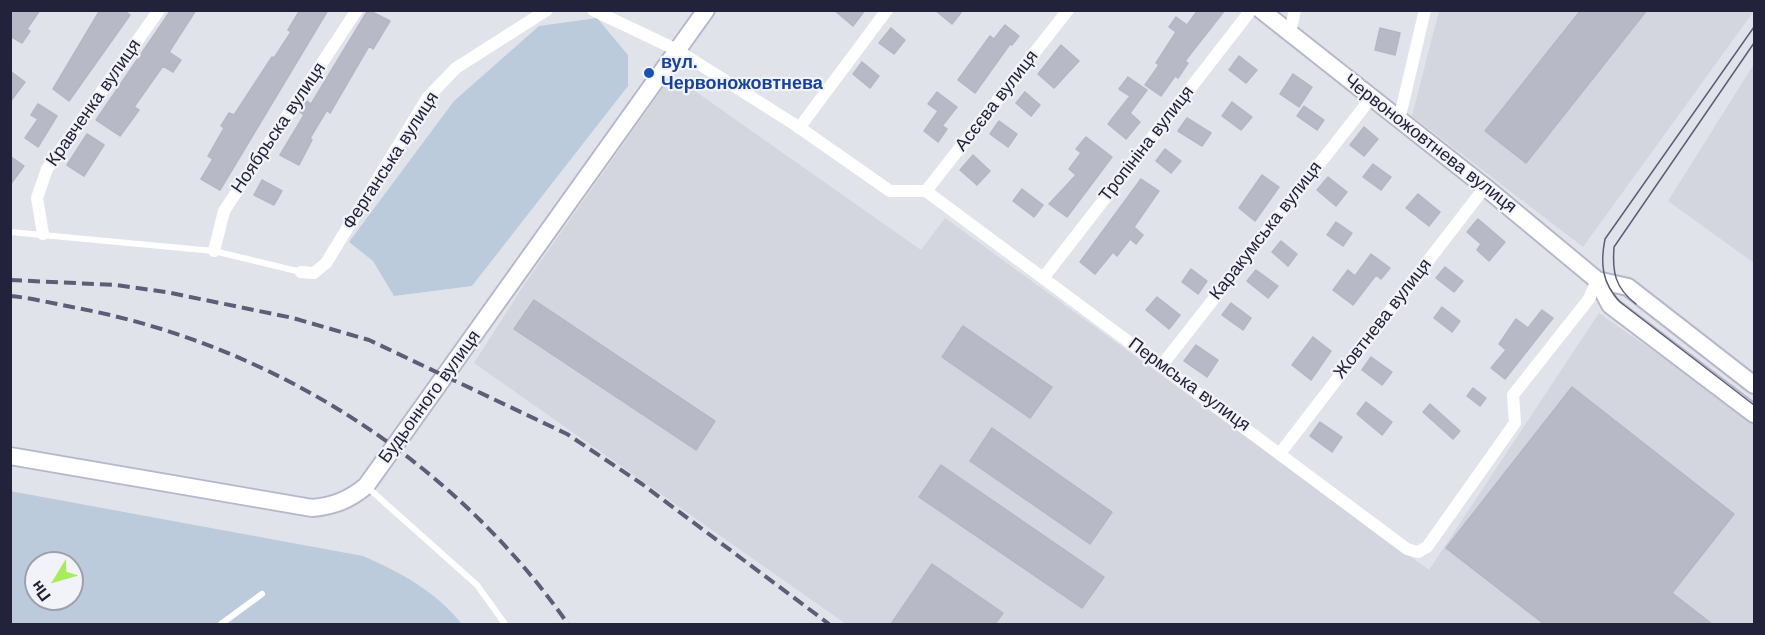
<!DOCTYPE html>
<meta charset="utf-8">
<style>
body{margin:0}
#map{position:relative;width:1765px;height:635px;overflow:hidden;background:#e1e3eb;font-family:Arial,sans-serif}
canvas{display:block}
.frame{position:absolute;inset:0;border:12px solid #22233b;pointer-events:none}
.north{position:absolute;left:24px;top:551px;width:60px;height:60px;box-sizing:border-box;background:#f2f3f8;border:2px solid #9fa0ac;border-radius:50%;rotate:233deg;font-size:16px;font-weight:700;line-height:24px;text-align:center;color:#22233b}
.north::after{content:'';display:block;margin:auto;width:21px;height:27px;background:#a8ec5e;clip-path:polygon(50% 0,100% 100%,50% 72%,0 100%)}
</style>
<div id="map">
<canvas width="1765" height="635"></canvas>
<div class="frame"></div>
<div class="north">Пн</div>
</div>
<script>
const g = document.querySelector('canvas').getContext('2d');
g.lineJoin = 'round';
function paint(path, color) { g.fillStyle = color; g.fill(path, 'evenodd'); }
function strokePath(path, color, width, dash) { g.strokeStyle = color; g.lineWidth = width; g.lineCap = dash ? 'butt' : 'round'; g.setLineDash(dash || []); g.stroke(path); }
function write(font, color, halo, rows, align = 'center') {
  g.font = font + ' Arial,sans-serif'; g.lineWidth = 4.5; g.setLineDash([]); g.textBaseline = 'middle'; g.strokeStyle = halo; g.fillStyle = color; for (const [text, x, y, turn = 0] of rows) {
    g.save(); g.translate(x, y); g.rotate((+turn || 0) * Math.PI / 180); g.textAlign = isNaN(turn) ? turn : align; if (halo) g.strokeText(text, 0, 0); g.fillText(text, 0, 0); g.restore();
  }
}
paint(new Path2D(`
 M1439,11H1754L1583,247L1412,116Z
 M1754,64V263L1668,201Z
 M672,75L921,250L945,218L1429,570L1599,313L1754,421V624H846L474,363L524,285Z`), '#d3d5df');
paint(new Path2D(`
 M597,18L628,55V86L472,286L394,296L373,261L349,242L454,101L539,26Z
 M10,491L363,556C402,573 435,591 462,624H11ZM36,563H72V599H36Z`), '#bbcbdc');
const building = new Path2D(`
 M10,10H40L27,29L30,31L22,43L10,36Z
 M100,10H124L130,15L69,101L53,89Z
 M171,10H196L169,52L181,60L173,72L163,66L134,107L139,110L120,136L96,120Z
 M300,10H328L220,190L201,179L213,159L208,156L224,128L221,126L229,113L234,115L272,57L274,58L291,32L288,30Z
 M368,10L390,21L373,49L369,46L330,113L327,110L310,138L312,140L299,165L280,155L304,115L300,112L307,101L311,104Z
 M834,10H865L853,26Z
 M935,10H963L952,24Z
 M1198,10H1225L1185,61L1188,63L1178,78L1175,76L1161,96L1145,85L1159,65L1156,63L1176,32L1169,27L1176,17L1187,25Z
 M1581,10H1647L1526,163L1485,131Z
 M1005,25L1019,36L1012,45L1010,44L975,93L958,80L990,36L994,39Z
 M891,28L905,40L894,54L879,43Z
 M1380,28L1400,33L1395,55L1375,50Z
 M1061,45L1079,61L1054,88L1038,74Z
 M1239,56L1257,70L1246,83L1229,70Z
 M862,62L879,76L870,88L853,74Z
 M10,71L25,82L10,102Z
 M1293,74L1312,87L1299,107L1280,94Z
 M1128,77L1147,90L1130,113L1140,122L1126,139L1108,124L1130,96L1119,89Z
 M937,92L957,107L942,126L947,129L938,142L924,131L938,111L928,104Z
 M1025,92L1040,105L1031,116L1016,103Z
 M1232,102L1252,117L1241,130L1222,116Z
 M38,104L57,116L38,147L25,138L38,119L31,115Z
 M1304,106L1324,120L1317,130L1297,116Z
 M1187,118L1211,133L1202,146L1178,131Z
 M999,121L1017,134L1008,147L990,134Z
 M1364,127L1378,139L1364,156L1350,145Z
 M87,134L104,145L84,176L67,165Z
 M1086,137L1112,157L1067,217L1049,204L1076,175L1069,169L1081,153L1076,149Z
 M1165,149L1181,161L1171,173L1156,161Z
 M973,155L990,171L977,185L960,170Z
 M10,156L24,166L10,185Z
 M1373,164L1391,177L1381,190L1363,177Z
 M1262,175L1279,187L1255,221L1239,208Z
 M1328,177L1347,192L1336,206L1317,190Z
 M1141,179L1159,191L1134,227L1143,235L1136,244L1130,239L1117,256L1113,252L1095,274L1080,262Z
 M262,180L282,191L274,205L254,195Z
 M1022,189L1043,205L1034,217L1013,201Z
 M1418,194L1440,212L1429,226L1406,208Z
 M1478,219L1505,242L1489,261L1477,250L1481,244L1467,232Z
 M1336,222L1352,233L1343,246L1327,235Z
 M1281,241L1297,254L1288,266L1272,252Z
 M1371,254L1390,268L1381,279L1376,275L1353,305L1333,290L1348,270L1355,276Z
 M1445,267L1463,281L1454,292L1436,278Z
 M1191,269L1207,281L1198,294L1182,282Z
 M1256,270L1278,286L1268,298L1247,281Z
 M1157,297L1180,315L1169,329L1146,310Z
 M534,300L715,421L696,450L514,329Z
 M1231,303L1251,318L1243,330L1222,315Z
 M1442,307L1460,321L1452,332L1434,318Z
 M1542,310L1553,318L1505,379L1491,368L1506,350L1499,344L1516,319L1528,328Z
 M963,326L1052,387L1030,418L942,357Z
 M1313,337L1331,351L1311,380L1292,365Z
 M1196,345L1218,360L1207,377L1184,361Z
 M1371,357L1392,372L1382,385L1362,370Z
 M1572,387L1734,514L1672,593L1712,624H1544L1446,548Z
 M1473,388L1486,398L1480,406L1467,396Z
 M1366,402L1392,422L1382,435L1357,414Z
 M1430,404L1460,431L1453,439L1423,412Z
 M1320,422L1342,437L1332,452L1310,436Z
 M992,428L1112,512L1090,544L970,461Z
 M941,465L1104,577L1082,608L919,497Z
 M932,564L1003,613L995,624H891Z`);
paint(building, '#b7bac6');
strokePath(building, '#b4b7c4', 1.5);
const secondary = new Path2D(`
 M1261,10L1485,187L1597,280L1610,305L1754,414
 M1597,280L1628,287L1754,385
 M10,456L312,508C334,506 349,500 366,486L706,10`);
strokePath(secondary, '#b5b8ca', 20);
strokePath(new Path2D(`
 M10,232L214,251L301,272
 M366,486L477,585L505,624
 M221,624L262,594`), '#fff', 6);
strokePath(new Path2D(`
 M593,10L677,50L797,126L890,191H926L1407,549L1418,552L1427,547L1515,423L1513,395L1589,299L1597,280
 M1290,33L1295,10
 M1399,120L1425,10
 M799,128L887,10
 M926,191L1068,10
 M43,234L37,198L47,169L159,10
 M214,251L224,211L357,10
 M301,272L314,273L326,263L428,97L456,68L547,10
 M1044,277L1251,10
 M1162,365L1371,98
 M1281,452L1485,187`), '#fff', 12);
strokePath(secondary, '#fff', 16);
strokePath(new Path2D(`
 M1754,27L1605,239C1600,264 1602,283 1620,302L1754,405
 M1636,304C1615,288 1612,272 1614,247L1754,43`), '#5d5d77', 1.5);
strokePath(new Path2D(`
 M10,280L116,285L166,292L293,318L369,340L567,434L642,484L829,624
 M10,296C33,298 55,304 77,308C273,345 453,460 568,624`), '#5d5d77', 4, [12, 6]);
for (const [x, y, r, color] of [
 [649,73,6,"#1a4fb4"]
]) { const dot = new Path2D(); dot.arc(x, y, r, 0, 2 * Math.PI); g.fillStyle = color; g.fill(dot); strokePath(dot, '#f2f3f8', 2); }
write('bold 18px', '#164399', '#f2f3f8', [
 ["вул.",661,63],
 ["Червоножовтнева",661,84]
], 'left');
write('18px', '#22233b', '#f2f3f8', [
 ["Асєєва вулиця",997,101,-52],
 ["Кравченка вулиця",94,103,-55],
 ["Ноябрьска вулиця",279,128,-56],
 ["Тропініна вулиця",1147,144,-52],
 ["Червоножовтнева вулиця",1430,144,38],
 ["Ферганська вулиця",391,161,-57],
 ["Каракумська вулиця",1266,231,-52],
 ["Жовтнева вулиця",1383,319,-52],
 ["Пермська вулиця",1189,385,36],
 ["Будьонного вулиця",430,397,-54]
]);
</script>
